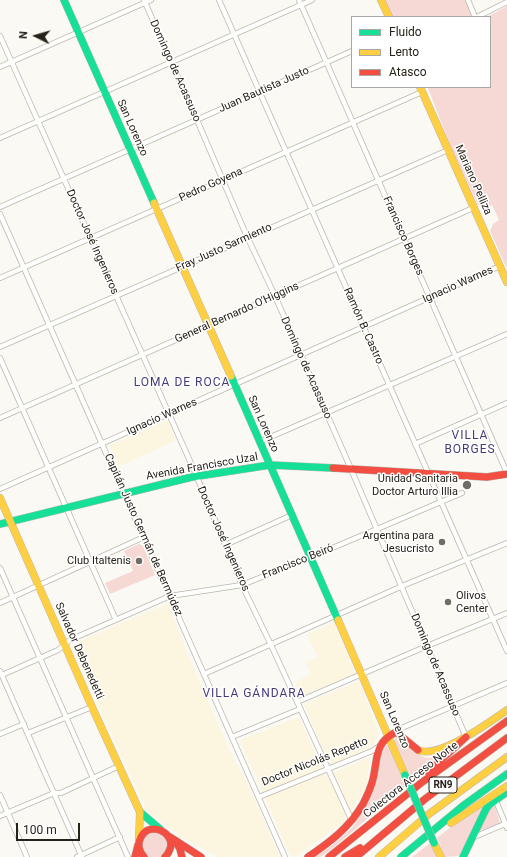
<!DOCTYPE html>
<meta charset="utf-8">
<style>
body{margin:0}
#map{position:relative;width:507px;height:857px;overflow:hidden;background:#faf9f3;font-family:Roboto,sans-serif}
canvas{display:block}
.legend{position:absolute;left:351px;top:16px;width:140px;height:72px;box-sizing:border-box;background:#fff;border:1px solid #a8a7a3;margin:0;padding:5px 7px;list-style:none;font-size:12px;color:#262219}
.legend li{display:flex;align-items:center;gap:8px;height:20px}
.legend b{width:20px;border:1px solid #a8a7a3}
.north{position:absolute;left:16px;top:16px;width:40px;height:40px;-webkit-text-stroke:3px #fff;paint-order:stroke;rotate:275deg;font-size:11px;font-weight:700;line-height:16px;text-align:center;color:#262219}
.north::after{content:'';display:block;margin:auto;width:14px;height:18px;background:#262219;clip-path:polygon(50% 0,100% 100%,50% 72%,0 100%)}
.scale{position:absolute;left:16px;top:823px;width:64px;height:18px;box-sizing:border-box;border:2px solid #262219;border-top:0;padding-left:5px;font-size:12px;line-height:14px;white-space:nowrap;color:#262219;-webkit-text-stroke:3px #fff;paint-order:stroke}
</style>
<div id="map">
<canvas width="507" height="857"></canvas>
<ul class="legend">
<li><b style="height:5px;background:#16e098"></b>Fluido</li>
<li><b style="height:5px;background:#ffcf43"></b>Lento</li>
<li><b style="height:5px;background:#f24e42"></b>Atasco</li>
</ul>
<div class="north">N</div>
<div class="scale">100 m</div>
</div>
<script>
const g = document.querySelector('canvas').getContext('2d');
g.lineJoin = 'round';
function paint(path, color) { g.fillStyle = color; g.fill(path, 'evenodd'); }
function strokePath(path, color, width, dash) { g.strokeStyle = color; g.lineWidth = width; g.lineCap = dash ? 'butt' : 'round'; g.setLineDash(dash || []); g.stroke(path); }
function write(font, color, halo, rows, align = 'center') {
  g.font = font + ' Roboto,sans-serif'; g.lineWidth = 3; g.setLineDash([]); g.textBaseline = 'middle'; g.strokeStyle = halo; g.fillStyle = color; for (const [text, x, y, turn = 0] of rows) {
    g.save(); g.translate(x, y); g.rotate((+turn || 0) * Math.PI / 180); g.textAlign = isNaN(turn) ? turn : align; if (halo) g.strokeText(text, 0, 0); g.fillText(text, 0, 0); g.restore();
  }
}
paint(new Path2D(`
 M165,421L168,422L176,440L118,467L110,445Z
 M166,604H168L193,667L229,749L251,791L280,857H218L179,836L147,811L71,647L73,644Z
 M334,622L355,674L301,697L295,682L311,674L306,662L318,657L307,635Z
 M359,681L379,733L373,746L330,765L304,704Z
 M299,717L325,776L366,759L370,758L366,787L344,822L295,857L290,855L240,740Z`), '#fcf5e0');
paint(new Path2D(`
 M384,0H465L473,16L470,17H392Z
 M507,6V269L490,231L493,224L499,220L492,205L485,208L478,205L451,148L428,88V87H490V17H487Z
 M139,544L143,546L155,575L110,594L105,583L133,571L124,551Z
 M398,735C404,741 419,758 428,758C436,758 444,752 451,748L412,781L394,740Z
 M388,745L405,786L331,850L320,857H314L331,846L353,827L373,788L382,747Z
 M487,804L459,856L445,857L437,838L462,818Z
 M493,807H495L500,822L499,824L480,831L479,829L490,808Z
 M150,828L170,837L165,857H144L141,853L142,834Z
 M430,843L431,846L433,845L437,857H412Z`), '#f6d9d4');
const street = new Path2D(`
 M144,0L197,120L245,232L275,296L351,469L466,737
 M219,0L507,651
 M299,0L507,473
 M468,0L475,17
 M477,17L507,2
 M0,36L194,470L242,585L271,645L352,821
 M0,67L151,0
 M0,138L312,0
 M0,207L352,51
 M0,214L285,857
 M0,278L422,92
 M0,347L448,150
 M0,358L116,620
 M0,418L473,208
 M259,442L507,334
 M415,444L507,403
 M0,489L500,266
 M225,545L292,515
 M0,568L128,857
 M0,603L144,537
 M0,671L82,857
 M204,674L407,584L507,543
 M2,675L58,650L70,640L170,596L242,585L311,557L462,493
 M297,702L427,646L507,613
 M396,732L404,727L507,683
 M28,733L92,707
 M0,734L24,724
 M232,737L300,709
 M0,795L27,857
 M259,797L372,751L378,747
 M496,801L507,828
 M0,816L54,793H61L119,766
 M472,838L507,823
 M77,857L120,837`);
const fast = new Path2D(`
 M64,0L154,203
 M231,376L338,620
 M0,524L192,477L270,465L333,468
 M140,812L160,829
 M198,856L199,857
 M401,857L464,805L507,774
 M463,857L486,809L489,805L507,792`);
const slow = new Path2D(`
 M381,0L389,17
 M420,87L507,282
 M154,203L231,376
 M0,498L92,707L140,812L139,839
 M338,620L405,775
 M418,750C438,760 490,722 507,710
 M451,823L507,786
 M434,843L441,857
 M379,857L429,814L507,757`);
const jam = new Path2D(`
 M333,468L487,477L507,474
 M428,772L466,737
 M170,837L201,857
 M176,842L180,849L182,857
 M135,857L138,845
 M144,857C139,851 137,844 141,837C150,820 176,833 170,849C169,852 167,855 165,857
 M308,857C330,842 349,828 363,804C367,796 371,788 373,779C378,758 374,743 396,732L418,750
 M329,857L421,783L507,721
 M345,857L360,848
 M356,857L425,799L507,738`);
strokePath(street, '#b9b7b0', 6);
strokePath(fast, '#b9b7b0', 8);
strokePath(slow, '#b9b7b0', 8);
strokePath(jam, '#b9b7b0', 8);
strokePath(street, '#fefefd', 4.5);
strokePath(fast, '#16e098', 7);
strokePath(slow, '#ffcf43', 7);
strokePath(jam, '#f24e42', 7);
const fastBridge = new Path2D(`
 M405,775L434,843`);
strokePath(fastBridge, '#b9b7b0', 8, []);
strokePath(fastBridge, '#16e098', 7);
for (const [x, y, r, color] of [
 [467,485,5,"#706d65"],
 [442,542,4,"#706d65"],
 [139,561,4,"#706d65"],
 [448,602,4,"#706d65"]
]) { const dot = new Path2D(); dot.arc(x, y, r, 0, 2 * Math.PI); g.fillStyle = color; g.fill(dot); strokePath(dot, '#fff', 1.5); }
for (const [x, y, w] of [
 [443,785,28]
]) { const box = new Path2D(); box.roundRect(x - w / 2, y - 8, w, 16, 3); g.fillStyle = '#fff'; g.fill(box); strokePath(box, '#262219', 1); }
write('bold 10px', '#262219', null, [
 ["RN9",443,785]
]);
write('11px', '#262219', '#fff', [
 ["Domingo de Acassuso",175,71,66],
 ["Juan Bautista Justo",264,90,-24],
 ["San Lorenzo",132,128,66],
 ["Mariano Pelliza",473,180,66],
 ["Pedro Goyena",211,185,-24],
 ["Francisco Borges",403,236,66],
 ["Doctor José Ingenieros",92,242,66],
 ["Fray Justo Sarmiento",224,248,-24],
 ["Ignacio Warnes",458,285,-24],
 ["General Bernardo O'Higgins",237,313,-24],
 ["Ramón B. Castro",363,326,66],
 ["Domingo de Acassuso",306,368,66],
 ["Ignacio Warnes",162,417,-24],
 ["San Lorenzo",263,424,66],
 ["Avenida Francisco Uzal",202,467,-10],
 ["Capitán Justo Germán de Bermúdez",143,535,66],
 ["Doctor José Ingenieros",223,539,66],
 ["Francisco Beiró",298,562,-22],
 ["Salvador Debenedetti",79,651,66],
 ["Domingo de Acassuso",435,665,67],
 ["San Lorenzo",394,720,67],
 ["Doctor Nicolás Repetto",315,762,-22],
 ["Colectora Acceso Norte",411,780,-38]
]);
write('11px', '#262219', '#fff', [
 ["Unidad Sanitaria",458,479],
 ["Doctor Arturo Illia",458,492],
 ["Argentina para",434,536],
 ["Jesucristo",434,549],
 ["Club Italtenis",131,561],
 ["Olivos",456,596,"left"],
 ["Center",456,609,"left"]
], 'right');
g.letterSpacing = '1px';
write('12px', '#443c79', '#fff', [
 ["LOMA DE ROCA",182,383],
 ["VILLA",470,436],
 ["BORGES",470,450],
 ["VILLA GÁNDARA",254,694]
]);
g.letterSpacing = '0px';
</script>
